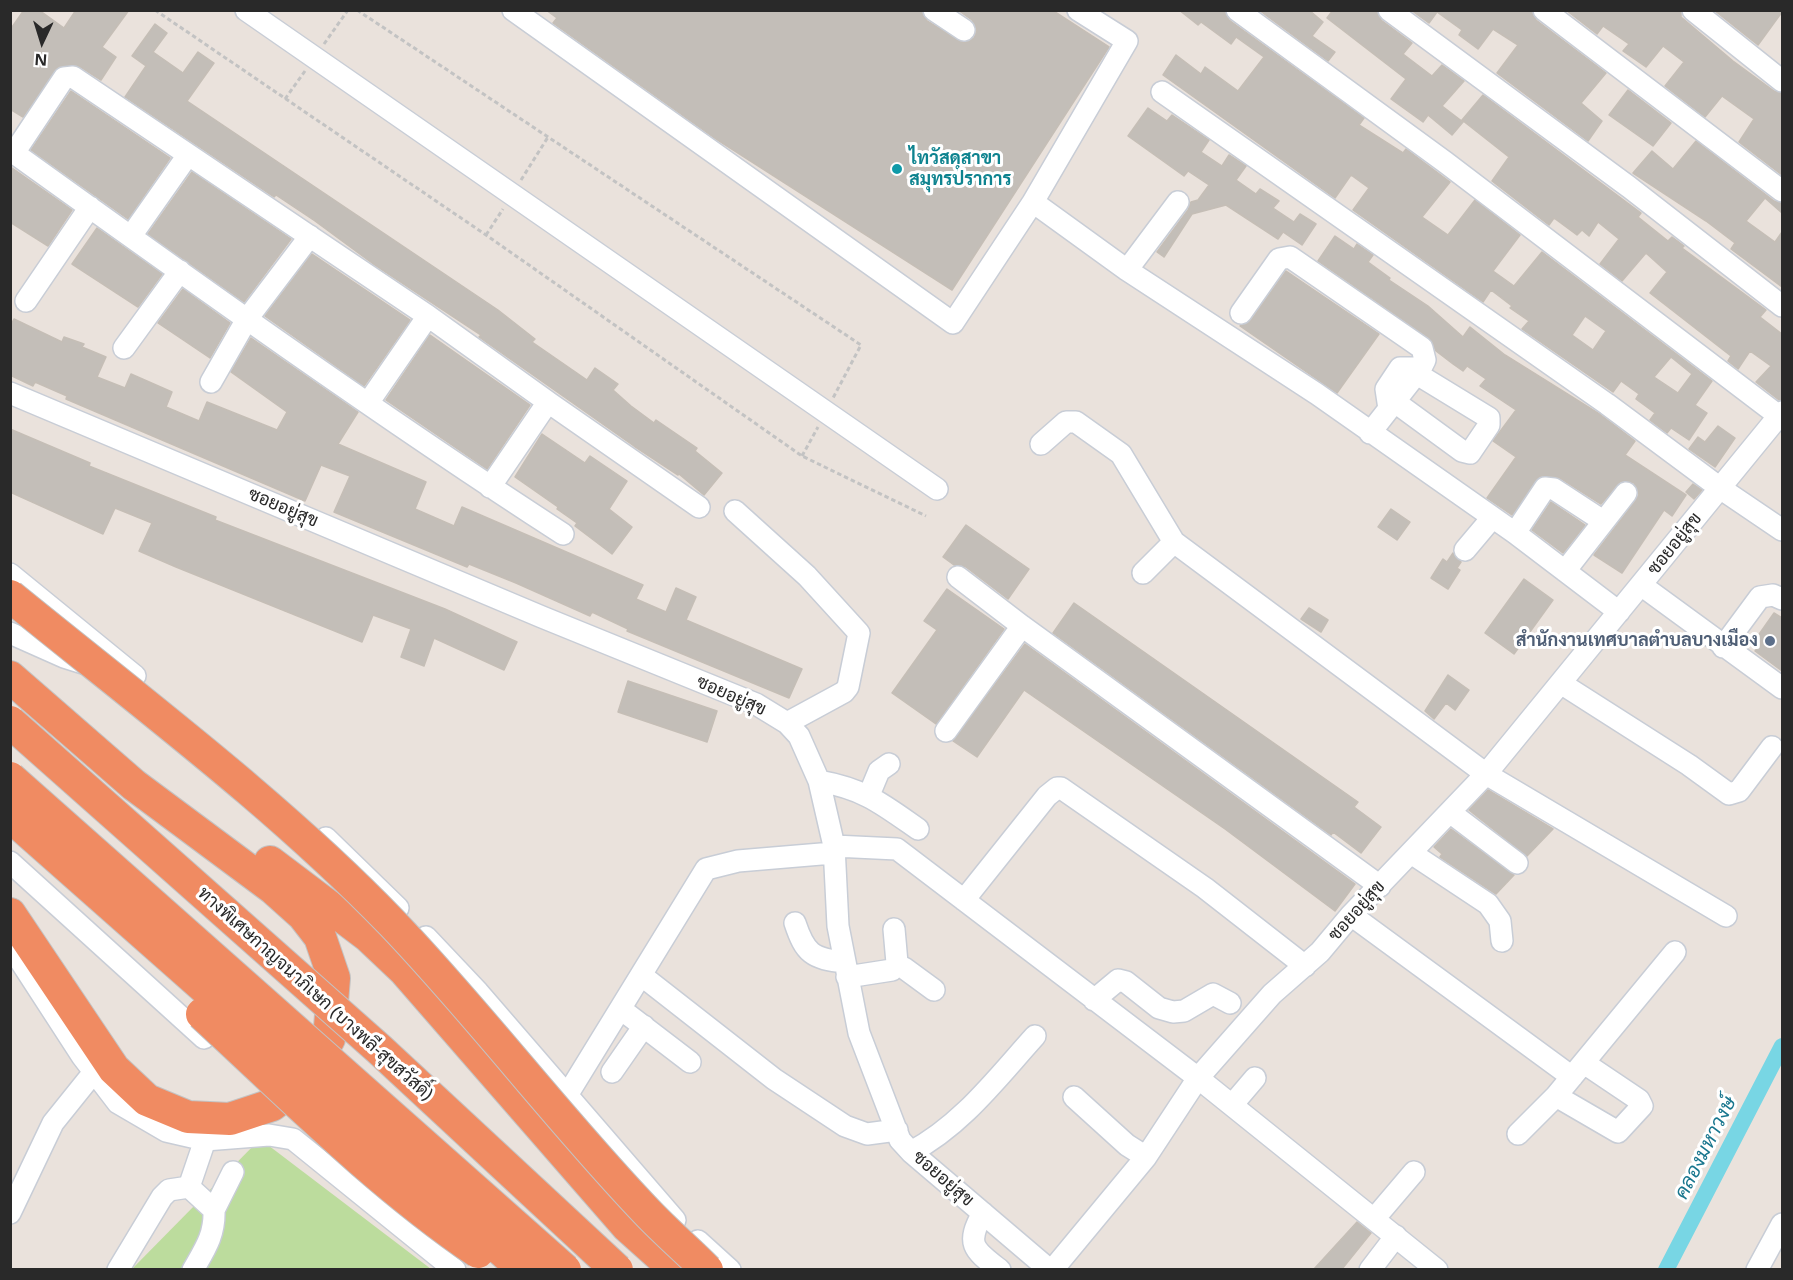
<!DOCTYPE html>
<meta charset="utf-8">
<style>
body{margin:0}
#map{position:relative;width:1793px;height:1280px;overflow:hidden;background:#eae2dc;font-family:"Noto Sans",sans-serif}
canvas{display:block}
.frame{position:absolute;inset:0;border:12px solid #292929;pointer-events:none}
.north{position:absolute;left:12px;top:12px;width:60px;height:60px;-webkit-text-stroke:4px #fff;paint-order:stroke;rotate:184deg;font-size:16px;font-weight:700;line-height:24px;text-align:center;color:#292929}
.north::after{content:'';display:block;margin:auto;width:21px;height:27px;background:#292929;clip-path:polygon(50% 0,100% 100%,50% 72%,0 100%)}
</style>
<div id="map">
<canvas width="1793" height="1280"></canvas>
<div class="frame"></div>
<div class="north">N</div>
</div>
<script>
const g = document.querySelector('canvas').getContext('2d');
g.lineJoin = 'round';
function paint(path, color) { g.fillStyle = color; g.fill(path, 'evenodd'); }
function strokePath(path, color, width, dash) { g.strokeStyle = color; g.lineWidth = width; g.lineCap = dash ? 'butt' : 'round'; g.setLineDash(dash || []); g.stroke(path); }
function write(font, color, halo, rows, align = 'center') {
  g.font = font + ' "Noto Sans",Sarabun,sans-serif'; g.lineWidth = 6; g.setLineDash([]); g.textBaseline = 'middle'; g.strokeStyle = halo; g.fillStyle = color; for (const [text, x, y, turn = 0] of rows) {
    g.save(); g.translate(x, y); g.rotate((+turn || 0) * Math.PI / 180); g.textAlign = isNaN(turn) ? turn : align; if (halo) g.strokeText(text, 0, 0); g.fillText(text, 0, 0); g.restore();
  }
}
paint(new Path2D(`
 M260,1139L431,1269L131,1270Z`), '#bcdc9d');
strokePath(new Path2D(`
 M1666,1270L1782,1046`), '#78d6e4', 16);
const building = new Path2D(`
 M24,10H39L64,28L76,10H129L102,47L116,57L101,80L79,66L58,67L23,117L10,109V30Z
 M546,10H921L927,21L964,43L974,38L977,30L972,20L958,10H1052L1109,47L952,290L713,137L553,23L557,18Z
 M1179,10H1225L1229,20L1364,118L1359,125L1403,153L1406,149L1450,182L1422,217L1448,235L1475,200L1520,235L1493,271L1514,286L1542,252L1712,381L1695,405L1707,413L1689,440L1671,428L1667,433L1650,420L1655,413L1636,399L1639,394L1621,381L1613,392L1522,329L1529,321L1510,308L1512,306L1491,290L1483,302L1353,210L1369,188L1351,175L1335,198L1163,75L1176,55L1201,74L1205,67L1238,91L1264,57L1236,37L1231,44L1201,22L1198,25ZM1585,316L1606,331L1593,350L1572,335ZM1671,357L1692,374L1678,393L1654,377Z
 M1259,10H1309L1323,22L1312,36L1335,52L1328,61Z
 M1333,10H1377L1381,20L1412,43L1403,54L1432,76L1442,65L1464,81L1442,106L1463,122L1452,135L1428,115L1423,122L1391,99L1406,79L1327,18Z
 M1411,10H1532L1536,20L1606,73L1581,103L1602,121L1588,141L1497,73L1518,45L1493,29L1478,49L1459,35L1462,30L1437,12L1429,23Z
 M1566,10H1681V17L1733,61L1774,91L1782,93V175L1739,142L1754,119L1722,96L1705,117L1665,86L1684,62L1663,46L1646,67L1623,51L1629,44L1603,26L1597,34Z
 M1714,10H1782V12L1758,45Z
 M155,24L167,33L153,52L183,73L198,52L214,63L187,101L498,310L535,339L532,342L587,380L595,368L618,384L613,390L631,406L654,423L656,420L697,448L695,451L722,473L704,495L679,474L678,475L634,446L479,337L481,335L372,263L315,221L276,195L274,197L125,97L146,66L132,56Z
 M1628,90L1671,123L1653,146L1609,115Z
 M71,91L170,158L128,219L31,150Z
 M1483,95L1641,213L1638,217L1668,241L1672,237L1684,246L1682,248L1766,310L1760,317L1782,334V399L1779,400L1756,382L1771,366L1750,351L1738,369L1728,361L1731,356L1650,293L1667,272L1646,253L1622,281L1600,264L1619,239L1598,222L1589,236L1582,230L1577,235L1554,218L1549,225L1492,181L1509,157L1462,120Z
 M1148,108L1167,121L1172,115L1209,140L1201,152L1222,166L1229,155L1246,166L1236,180L1256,194L1260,189L1279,201L1273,208L1294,222L1300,214L1316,224L1302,245L1283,232L1278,239L1226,205L1192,214L1164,257L1157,252L1188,210L1191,202L1198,200L1209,185L1188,171L1184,176L1128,136Z
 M1696,141L1774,201L1782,203V213L1765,198L1746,221L1775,242L1782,232V287L1731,249L1735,243L1706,221L1633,173L1652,151L1673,169Z
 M12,168L72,210L48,246L10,222Z
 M192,172L291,239L244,302L148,234Z
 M97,228L162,274L138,307L72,264Z
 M1335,236L1354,249L1357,244L1373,255L1368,262L1390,278L1389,280L1428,306L1463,337L1470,327L1505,355L1601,415L1635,441L1625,455L1686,495L1672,516L1664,510L1622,573L1594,555L1636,500L1639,494L1634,483L1621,481L1601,504L1560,478L1540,476L1512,515L1487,498L1516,457L1493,441L1516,410L1480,386L1486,379L1467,366L1463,371L1453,364L1436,351L1429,338L1318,261Z
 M312,254L410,320L364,386L265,316Z
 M1286,271L1379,334L1337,393L1240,326L1251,320Z
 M183,289L230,323L210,358L158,323Z
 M14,319L62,342L64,337L84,344L82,347L106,357L97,377L125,388L131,374L172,392L166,407L199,421L207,402L277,430L287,412L231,372L251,338L358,412L338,444L426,482L415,509L454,526L462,507L643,585L636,599L666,612L676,588L696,597L686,620L802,669L789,698L627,631L628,629L592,612L590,616L516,583L469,564L467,567L334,512L350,476L321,465L305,501L66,399L67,396L35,382L33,386L10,375V326Z
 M430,335L530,405L487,469L386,400Z
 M1718,426L1735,438L1715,467L1689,449L1698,437L1705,442Z
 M10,429L90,463L89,466L216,517L215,520L445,609L517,642L504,670L434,638L424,666L401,657L411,629L373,615L362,642L176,567L139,551L152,523L115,508L103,534L10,492Z
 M542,434L585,463L590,456L627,481L609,509L632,527L612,554L575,526L577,523L557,509L558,507L515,477Z
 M1693,484L1702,490L1694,499L1686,492Z
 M1551,502L1585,525L1563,553L1532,530Z
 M1391,509L1410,522L1397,540L1378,527Z
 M966,525L1029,569L1008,599L966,567L954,565L943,557Z
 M1453,553L1461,562L1457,568L1460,570L1448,589L1431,578L1443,559L1447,562Z
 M1524,579L1553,600L1514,654L1485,633Z
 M947,589L1004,629L936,724L892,693L937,630L924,621Z
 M1074,603L1358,802L1354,807L1381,827L1361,853L1333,832L1331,835L1053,633Z
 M1309,608L1328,620L1321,632L1301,619Z
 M1774,613L1782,618V671L1755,651L1761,643L1755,640Z
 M1025,644L1355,884L1335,911L1225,829L1024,690L977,757L953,741Z
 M1448,675L1469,690L1455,710L1446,703L1434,719L1425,711Z
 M628,681L717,711L707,742L618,712Z
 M1488,790L1553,829L1527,856L1469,810Z
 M1451,829L1514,875L1496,894L1440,857L1442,854L1434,847Z
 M1357,1222L1371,1233L1342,1269H1314Z`);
paint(building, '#c3beb8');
strokePath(building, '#c5beb6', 1.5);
const minor = new Path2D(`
 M246,10L937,489
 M513,10L953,323L1033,202L1127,41L1078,10
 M934,10L964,30
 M1237,10L1445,162L1779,416
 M1389,10L1629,187L1782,306
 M1544,10L1782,191
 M1693,10L1782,81
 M1162,92L1607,404L1720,488L1782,530
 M1033,202L1127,270L1317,394L1515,533L1619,612
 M131,236L188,155
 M1127,270L1178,202
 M26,301L90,207
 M1241,313L1279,259L1290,257L1422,348L1425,360L1421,368L1370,433
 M124,348L180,271
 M211,382L247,319L310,236
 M10,393L542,617L756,704L787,723L799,736L819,781L834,846L838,926L859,1033L900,1140L911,1152L1045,1266L1054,1268L1146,1157L1198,1078L1272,994L1320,952L1351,915L1486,774L1782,412
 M548,402L699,507
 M1395,402L1462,451L1470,453L1489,425V418L1417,374
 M368,403L428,316
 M1389,409L1386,389L1400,368H1421
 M1041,444L1066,422H1076L1121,454L1174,542L1143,573
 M490,487L548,402L428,316L73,77L64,78L14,153C195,283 376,413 563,534
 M735,511L807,576L859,633L848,687L844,692L787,723
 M1515,533L1545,488L1554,489L1603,521
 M1174,542L1486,774L1726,916
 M1465,550L1492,518
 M1565,571L1626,493
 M10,574L135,676
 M958,577L1022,626L1380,886
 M1641,585L1782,688
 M10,633L64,657L83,663
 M1723,647L1760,597L1773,595L1782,599
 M1562,684L1689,765L1729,794L1739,791L1772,747
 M946,731L1022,626
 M819,781C864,789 881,803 918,829
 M869,795L879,771L889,764
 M1451,813L1517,863
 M326,838L398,908
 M834,846L897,849L1198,1078L1437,1270
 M1411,853L1488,904L1500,921L1502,941
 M10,862L204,1038
 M964,900L1047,796L1057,788H1061L1205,888L1305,966
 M1351,915L1572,1077
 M795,923C805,953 812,959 845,962
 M894,929L897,963
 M426,937L478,992L675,1220
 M10,945L82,1056L118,1103L166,1131L205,1140L269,1135L293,1139L455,1270
 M904,968L934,990
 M641,975L774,1079L845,1126L867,1134L897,1130
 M847,977L892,970
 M1094,1000L1118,980L1126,982L1159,1008L1173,1012L1184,1011L1213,994L1230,1003
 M622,1010L690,1062
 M612,1072L644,1026
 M1556,1096L1618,1132L1642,1106L1639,1100L1584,1063
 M566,1097L706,869L738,861L833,853
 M1074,1097L1127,1145L1146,1157
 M1232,1105L1255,1078
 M1518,1134L1556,1096L1675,952
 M911,1152C962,1125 997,1078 1035,1036
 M214,1210L233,1172
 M10,1213L53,1123L94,1072
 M983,1213C965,1245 974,1250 1000,1270
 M1374,1219L1414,1172
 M698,1241L730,1270
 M118,1270L162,1197L169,1190L189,1187
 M193,1270C205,1249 215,1235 214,1210L189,1187L205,1140
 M1370,1270L1396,1236
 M1757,1270L1782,1224`);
const highway = new Path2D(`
 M10,677L134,785L274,889L303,915L320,937L334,978L329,1039L302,1082L272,1105L230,1119L188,1117L147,1100L114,1069L10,914
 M270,862L368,936L405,971L627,1226L676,1270`);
strokePath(minor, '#c8cdd6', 24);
strokePath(highway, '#c3c3c3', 34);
strokePath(new Path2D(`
 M155,10L486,235L802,456L926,516
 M357,10L861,345L833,398
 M324,44L348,10
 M285,99L305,71
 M521,180L548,137
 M486,235L503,209
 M802,456L818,427`), '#c3c3c3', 3, [4.5, 3]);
strokePath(minor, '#fff', 21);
strokePath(highway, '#f08b62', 32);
const highwayBridge = new Path2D(`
 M10,596C140,702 276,803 392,923C481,1016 558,1119 647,1212C666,1232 687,1250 707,1270
 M10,722L379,1049L617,1270
 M10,778L565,1270
 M10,816L524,1270
 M202,1014C291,1096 378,1184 478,1252`);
strokePath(highwayBridge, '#c3c3c3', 34, []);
strokePath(highwayBridge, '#f08b62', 32);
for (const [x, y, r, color] of [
 [897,169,6,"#0f9aa8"],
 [1770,641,6,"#5c6f8a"]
]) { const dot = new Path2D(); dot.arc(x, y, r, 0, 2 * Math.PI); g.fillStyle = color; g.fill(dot); strokePath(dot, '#fff', 2); }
write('bold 18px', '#0d838f', '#fff', [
 ["ไทวัสดุสาขา",909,159],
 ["สมุทรปราการ",909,180]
], 'left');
write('18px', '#292929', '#fff', [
 ["ซอยอยู่สุข",283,508,23],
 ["ซอยอยู่สุข",1675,544,-51],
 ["ซอยอยู่สุข",731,696,24],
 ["ซอยอยู่สุข",1357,911,-48],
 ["ทางพิเศษกาญจนาภิเษก (บางพลี-สุขสวัสดิ์)",315,994,42],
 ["ซอยอยู่สุข",943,1179,41]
]);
write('bold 18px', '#4e5e75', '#fff', [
 ["สำนักงานเทศบาลตำบลบางเมือง",1758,641]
], 'right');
write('italic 20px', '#19768e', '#fff', [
 ["คลองมหาวงษ์",1706,1148,-63]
]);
</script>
